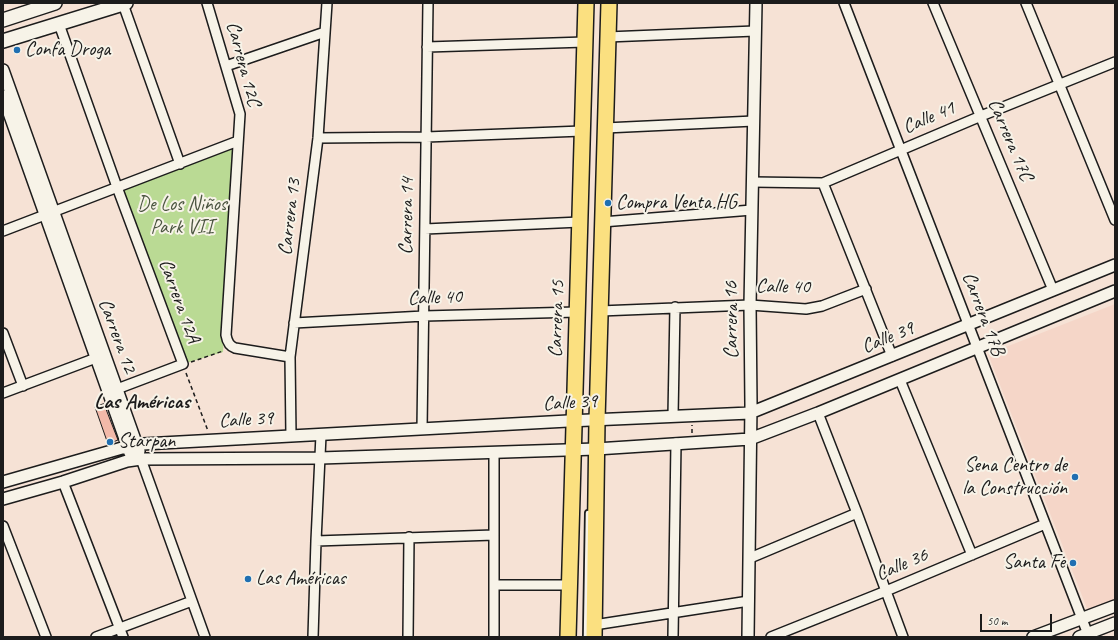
<!DOCTYPE html>
<meta charset="utf-8">
<style>
body{margin:0}
#map{position:relative;width:1118px;height:640px;overflow:hidden;background:#f6e2d5;font-family:Caveat,sans-serif}
canvas{display:block}
.frame{position:absolute;inset:0;border:4px solid #1c1c1c;pointer-events:none}
.scale{position:absolute;left:980px;top:614px;width:72px;height:18px;box-sizing:border-box;border:2px solid #1c1c1c;border-top:0;padding-left:5px;font-size:12px;line-height:14px;white-space:nowrap;color:#1c1c1c;-webkit-text-stroke:3px #f7f3e8;paint-order:stroke}
</style>
<div id="map">
<canvas width="1118" height="640"></canvas>
<div class="frame"></div>
<div class="scale">50 m</div>
</div>
<script>
const g = document.querySelector('canvas').getContext('2d');
g.lineJoin = 'round';
function paint(path, color) { g.fillStyle = color; g.fill(path, 'evenodd'); }
function strokePath(path, color, width, dash) { g.strokeStyle = color; g.lineWidth = width; g.lineCap = dash ? 'butt' : 'round'; g.setLineDash(dash || []); g.stroke(path); }
function write(font, color, halo, rows, align = 'center') {
  g.font = font + ' Caveat,sans-serif'; g.lineWidth = 4; g.setLineDash([]); g.textBaseline = 'middle'; g.strokeStyle = halo; g.fillStyle = color; for (const [text, x, y, turn = 0] of rows) {
    g.save(); g.translate(x, y); g.rotate((+turn || 0) * Math.PI / 180); g.textAlign = isNaN(turn) ? turn : align; if (halo) g.strokeText(text, 0, 0); g.fillText(text, 0, 0); g.restore();
  }
}
paint(new Path2D(`
 M1115,304V600L1088,611L988,354Z`), '#f5d6c8');
paint(new Path2D(`
 M238,141L223,352L183,364L117,187Z`), '#bada94');
const building = new Path2D(`
 M104,404L118,440L108,444L95,407Z`);
paint(building, '#f2b9a9');
strokePath(building, '#1c1c1c', 1);
const service = new Path2D(`
 M586,637L588,513`);
const minor = new Path2D(`
 M207,3L240,114L226,335C227,341 229,346 235,348L290,357
 M844,3L1089,637
 M933,3L1053,290
 M1026,3L1115,220
 M123,4L180,164
 M59,24L117,187L183,364L117,389
 M607,37L755,31
 M427,47L585,42
 M226,66L325,32
 M605,128L754,121
 M318,138L426,137L582,131
 M752,182L823,183L981,116L1115,62
 M823,183L892,356
 M602,222L752,210
 M425,229L580,222
 M3,231L238,141
 M600,311L750,305L806,309L822,306L866,289
 M294,323L424,316L577,312
 M3,333L23,386
 M900,380L972,555
 M3,393L96,358
 M818,413L857,513L903,637
 M673,416L675,307
 M422,429L428,3
 M291,436L290,357L318,138L327,3
 M494,452V637
 M141,459L205,637
 M63,482L123,637
 M3,526L46,637
 M316,541L494,535
 M750,558L857,513
 M494,585H570
 M594,625L749,601
 M96,637L192,601
 M313,637L316,541L321,435
 M408,637L409,537
 M673,637L676,443
 M771,637L886,591L1045,524`);
const tertiary = new Path2D(`
 M3,70L139,451
 M3,96L130,453
 M3,482L122,448L143,444L568,421L750,413L1115,265
 M3,499L63,482L127,461L141,459L320,458L596,449L750,439L818,413L1115,291
 M748,637L751,405L750,305L756,3
 M1033,637L1115,606
 M1079,637L1115,623`);
const secondary = new Path2D(`
 M3,20L55,3
 M3,41L126,3`);
const primary = new Path2D(`
 M568,637L586,3
 M594,637L597,420L609,3`);
strokePath(service, '#1c1c1c', 8);
strokePath(minor, '#1c1c1c', 12);
strokePath(tertiary, '#1c1c1c', 14);
strokePath(secondary, '#1c1c1c', 16);
strokePath(primary, '#1c1c1c', 18);
strokePath(new Path2D(`
 M191,362L223,351
 M186,373L208,431
 M692,433V425`), '#1c1c1c', 1.5, [4, 3]);
strokePath(service, '#f7f3e8', 4.5);
strokePath(minor, '#f7f3e8', 9);
strokePath(tertiary, '#f7f3e8', 11);
strokePath(secondary, '#f7f3e8', 13);
strokePath(primary, '#fbe080', 15);
for (const [x, y, r, color] of [
 [17,50,4,"#1f6fb2"],
 [608,203,4,"#1f6fb2"],
 [110,442,4,"#1f6fb2"],
 [1075,477,4,"#1f6fb2"],
 [1073,563,4,"#1f6fb2"],
 [248,579,4,"#1f6fb2"]
]) { const dot = new Path2D(); dot.arc(x, y, r, 0, 2 * Math.PI); g.fillStyle = color; g.fill(dot); strokePath(dot, '#f7f3e8', 1.5); }
write('20px', '#1c1c1c', '#f7f3e8', [
 ["Confa Droga",25,50],
 ["Compra Venta HG",616,203],
 ["Starpan",118,442],
 ["Sena Centro de",1067,466,"right"],
 ["la Construcción",1067,489,"right"],
 ["Santa Fe",1065,563,"right"],
 ["Las Américas",256,579]
], 'left');
write('20px', '#1c1c1c', '#f7f3e8', [
 ["Carrera 12C",243,64,75],
 ["Calle 41",929,118,-23],
 ["Carrera 17C",1010,140,67],
 ["Carrera 14",407,216,-89],
 ["Carrera 13",290,217,-83],
 ["Calle 40",783,287,1],
 ["Calle 40",435,298,-2],
 ["Carrera 12A",179,301,70],
 ["Carrera 17B",983,314,69],
 ["Carrera 15",557,319,-88],
 ["Carrera 16",732,320,-90],
 ["Carrera 12",117,336,70],
 ["Calle 39",888,338,-22],
 ["Calle 39",570,403,-3],
 ["Calle 39",246,420,-3],
 ["Calle 36",902,565,-23]
]);
write('20px', '#4b5540', '#f7f3e8', [
 ["De Los Niños",182,205],
 ["Park VII",182,228]
]);
write('bold 21px', '#1c1c1c', '#f7f3e8', [
 ["Las Américas",142,402]
]);
</script>
